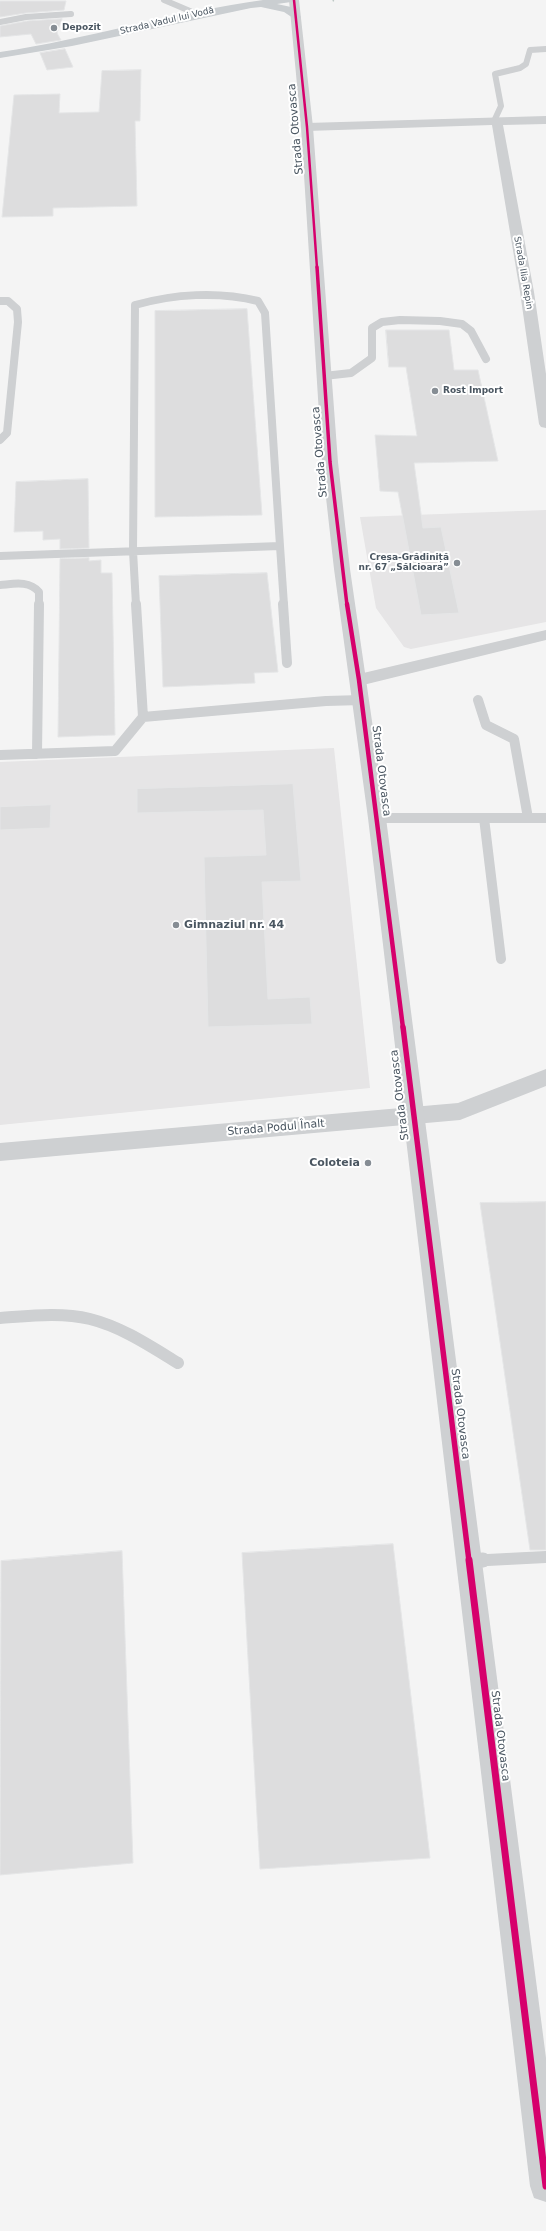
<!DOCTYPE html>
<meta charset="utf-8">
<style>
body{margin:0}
canvas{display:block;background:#f4f4f4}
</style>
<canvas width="546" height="2231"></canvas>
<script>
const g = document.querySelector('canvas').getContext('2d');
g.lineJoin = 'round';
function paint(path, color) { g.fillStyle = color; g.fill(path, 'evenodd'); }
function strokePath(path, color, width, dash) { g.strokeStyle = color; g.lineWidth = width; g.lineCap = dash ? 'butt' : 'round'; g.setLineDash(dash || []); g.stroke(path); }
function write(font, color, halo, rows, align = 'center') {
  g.font = font + ' "DejaVu Sans",sans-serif'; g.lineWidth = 4; g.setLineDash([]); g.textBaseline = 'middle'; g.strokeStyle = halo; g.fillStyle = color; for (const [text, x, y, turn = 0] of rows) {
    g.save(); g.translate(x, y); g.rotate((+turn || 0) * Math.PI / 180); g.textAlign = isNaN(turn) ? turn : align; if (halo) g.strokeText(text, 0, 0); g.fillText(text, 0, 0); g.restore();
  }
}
paint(new Path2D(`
 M546,510V622L411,649L404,647L376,608L360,517Z
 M334,748L370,1088L0,1125V762Z`), '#e6e5e6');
const building = new Path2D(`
 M0,1H66L64,10L26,13L0,17Z
 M62,19L57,33L61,40L36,44L31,34L0,37V26L27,21Z
 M65,49L73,67L47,70L40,53Z
 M141,70L140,121H135L137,206L53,208V216L2,217L14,95L60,94L59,113L99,112L102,71Z
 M247,309L262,515L155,517V311Z
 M386,330H449L454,370H478L498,461L414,463L423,528L441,527L459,613L421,615L398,492L380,491L375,435L417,436L406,367H389Z
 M88,479L89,548L60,549V539L43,540V531L14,532L16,482Z
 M89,558V561L101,560V573H112L115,735L58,737L60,559Z
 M267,573L278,672L254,673L255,683L163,687L159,576Z
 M293,784L301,881L262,882L268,999L310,997L312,1024L208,1027L204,857L266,855L263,810L137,813V789Z
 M51,805L50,828L0,830V807Z
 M546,1202V1550H530L480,1203Z
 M393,1544L430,1858L260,1869L242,1553Z
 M122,1551L133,1863L0,1875L1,1561Z`);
paint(building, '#ddddde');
strokePath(building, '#e5e6e7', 1);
strokePath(new Path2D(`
 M333,0L334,2`), '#bcc7c4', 1.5, [1.5, 1]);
strokePath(new Path2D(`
 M164,0L197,14
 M0,22L26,17L71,14
 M497,122L495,119L501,106L495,74L520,68L526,64L530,50L546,49`), '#ced0d2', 6);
strokePath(new Path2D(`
 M0,301H8L17,309L18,322L7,433L0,440
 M324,376L351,373L372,358V328L382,322L400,320L440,321L462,324L471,331L486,359
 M0,556L280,546L284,605
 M0,585C13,584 29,580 39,592V605
 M136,605L133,551L135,305C174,294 218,291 258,301L265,313L280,546`), '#ced0d2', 8);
strokePath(new Path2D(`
 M283,604L287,663
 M478,700L486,725L514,739L528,818
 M143,717L326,701L362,700
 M37,754L39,604
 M0,755L115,751L143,717L136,604
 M377,818H546
 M484,818L501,959`), '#ced0d2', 10);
strokePath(new Path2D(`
 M0,1318C29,1316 61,1312 90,1319C122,1327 150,1346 178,1363
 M468,1561L546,1557`), '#ced0d2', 12);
strokePath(new Path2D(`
 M468,1561L483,1560`), '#ced0d2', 15);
paint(new Path2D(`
 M546,116V124L503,125L534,292L546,374V428L541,427L539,424L520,292L492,125L307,131L301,127L307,123Z
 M546,630V640L359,686L353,684L350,680L353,676L359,674Z
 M546,1069V1086L460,1120L0,1161V1143L458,1103Z`), '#ced0d2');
paint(new Path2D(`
 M289,0H299L313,127L338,462L350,569L386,818L546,2058V2202L534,2198L530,2186L368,818L334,569L322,462L301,127Z`), '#ced0d2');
paint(new Path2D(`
 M263,0H292L291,2L277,4L291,7L301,17L296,20L284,12L261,7L251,8L72,46L0,58V52C88,39 174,12 263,0Z`), '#caced1');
strokePath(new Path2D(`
 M294,0L307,127L317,268`), '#d6006c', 2.5);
strokePath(new Path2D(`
 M317,267L330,462L347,605`), '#d6006c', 3.5);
strokePath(new Path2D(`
 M347,604L359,680L403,1028`), '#d6006c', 4.5);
strokePath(new Path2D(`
 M403,1027L469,1561`), '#d6006c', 5.5);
strokePath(new Path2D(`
 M469,1560L546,2186`), '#d6006c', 7);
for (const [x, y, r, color] of [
 [54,28,4,"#868d94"],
 [435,391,4,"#868d94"],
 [457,563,4,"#868d94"],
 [176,925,4,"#868d94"],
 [368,1163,4,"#868d94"]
]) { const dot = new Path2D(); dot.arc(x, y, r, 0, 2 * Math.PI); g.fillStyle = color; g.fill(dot); strokePath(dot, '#fff', 1.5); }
write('9px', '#4a5661', '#fff', [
 ["Strada Vadul lui Vodă",167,21,-13],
 ["Strada Ilia Repin",523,273,80]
]);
write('bold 9px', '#4a5661', '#fff', [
 ["Depozit",62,28],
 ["Rost Import",443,391],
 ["Creșa-Grădiniță",449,558,"right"],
 ["nr. 67 „Sălcioara”",449,568,"right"]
], 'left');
write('11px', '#4a5661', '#fff', [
 ["Strada Otovasca",296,129,-95],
 ["Strada Otovasca",320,452,-95],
 ["Strada Otovasca",381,771,83],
 ["Strada Otovasca",400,1095,-97],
 ["Strada Podul Înalt",276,1128,-5],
 ["Strada Otovasca",460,1414,83],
 ["Strada Otovasca",500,1736,83]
]);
write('bold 11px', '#4a5661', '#fff', [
 ["Gimnaziul nr. 44",184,925],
 ["Coloteia",360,1163,"right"]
], 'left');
</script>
